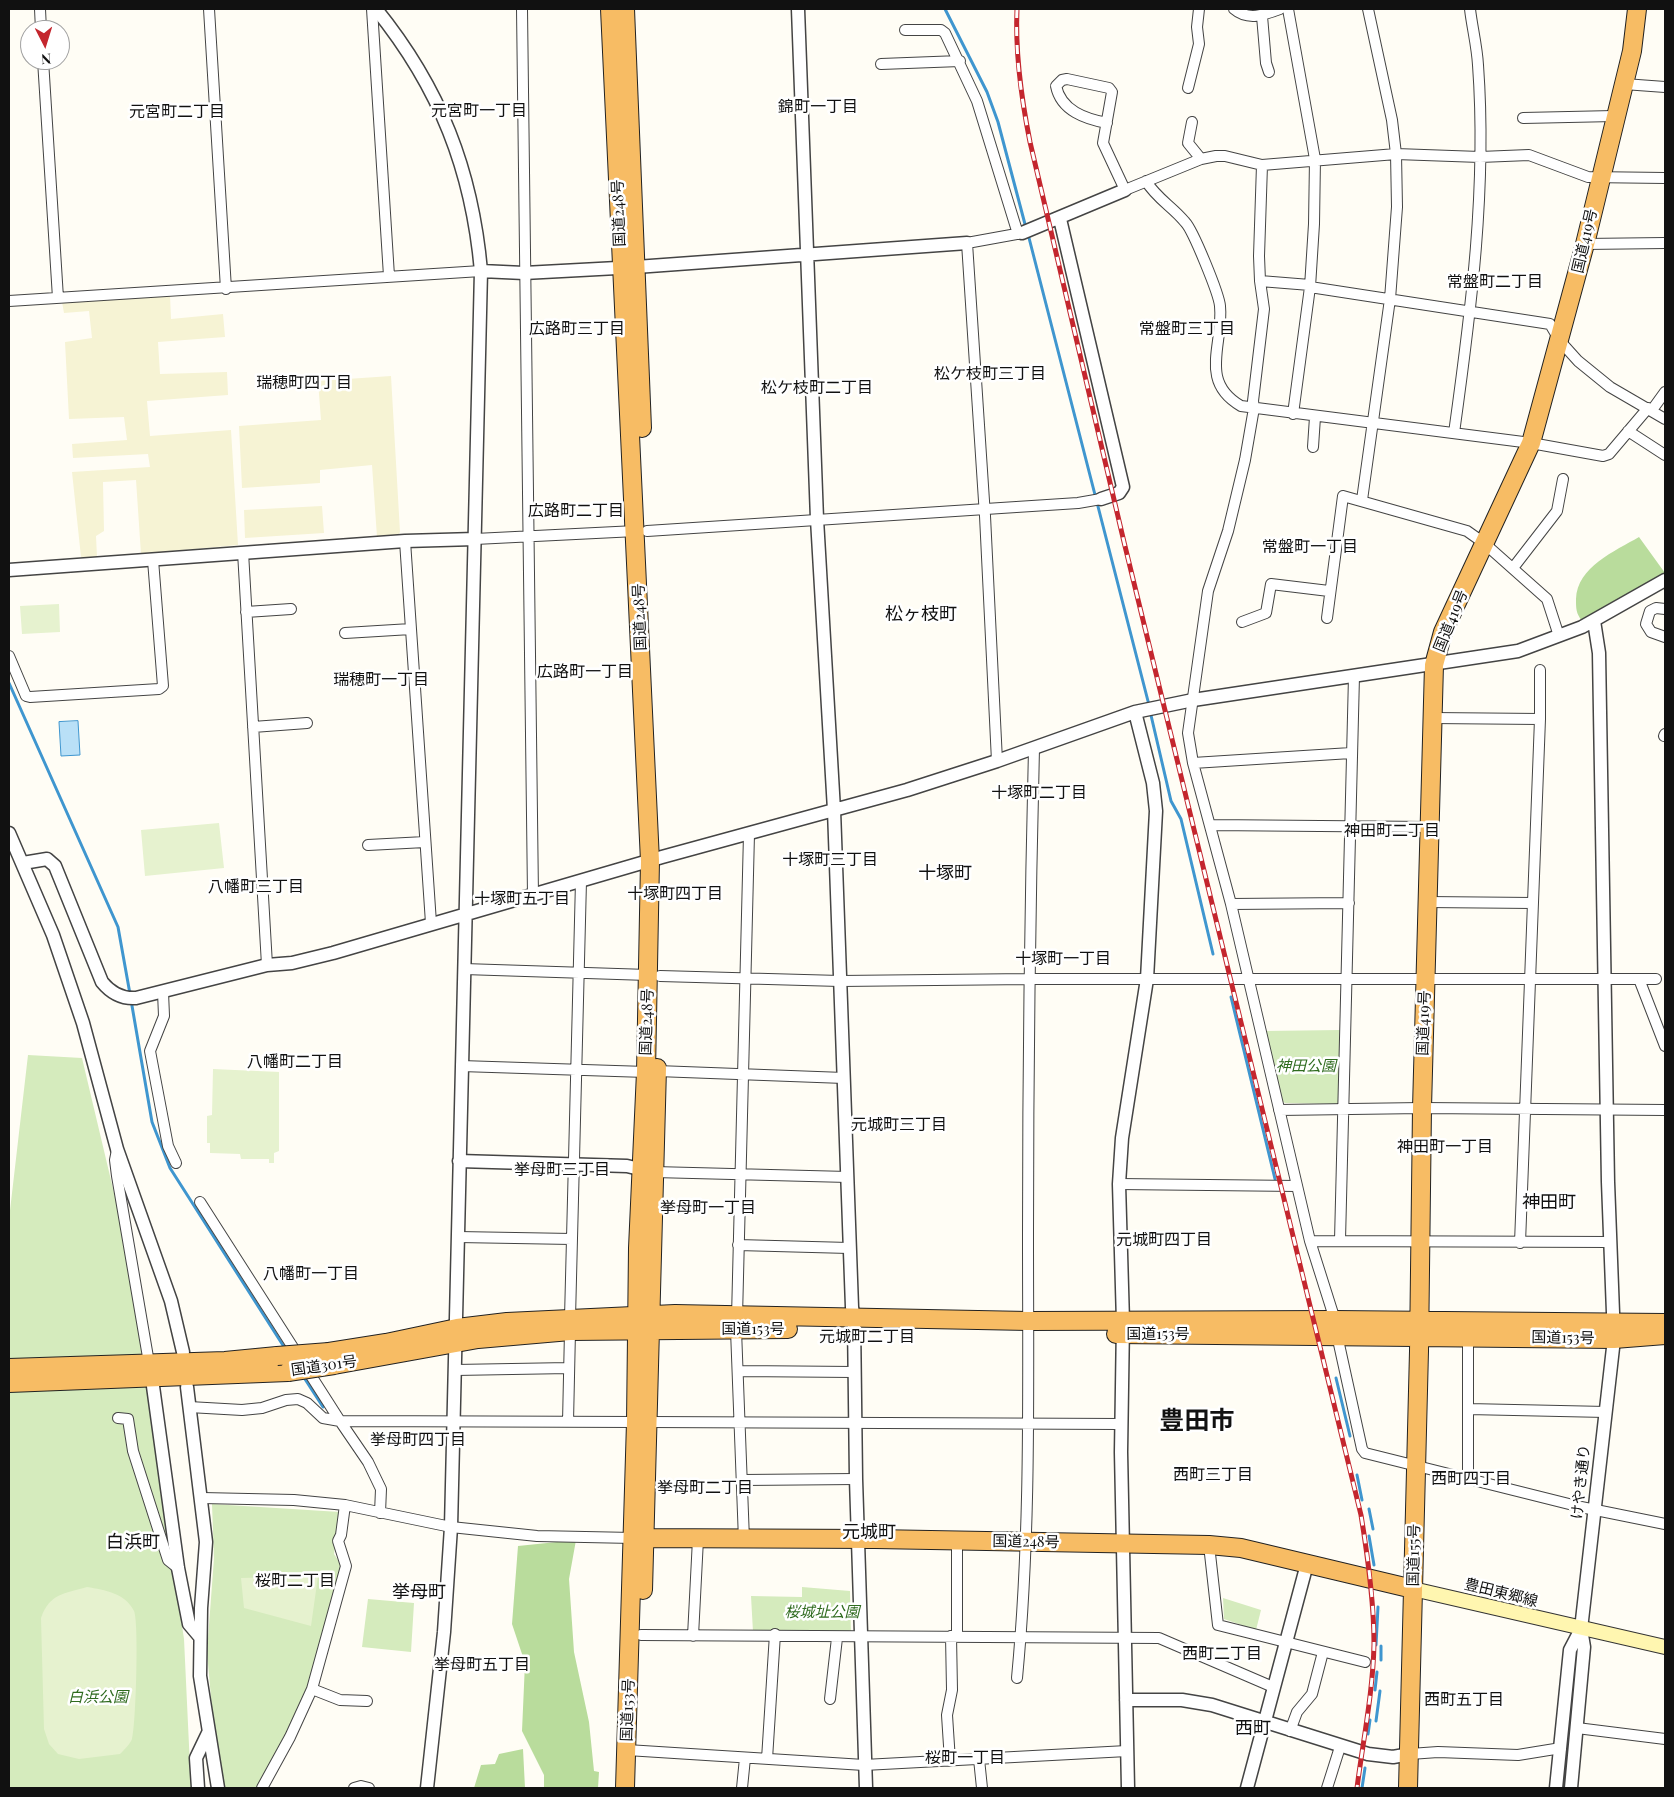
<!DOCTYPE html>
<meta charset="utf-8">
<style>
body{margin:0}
#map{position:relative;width:1674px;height:1797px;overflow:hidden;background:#fffdf5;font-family:"Playfair Display",serif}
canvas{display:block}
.frame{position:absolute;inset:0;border:10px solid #111;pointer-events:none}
.north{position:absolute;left:20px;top:20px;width:50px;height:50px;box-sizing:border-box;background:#fff;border:1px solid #a0a0a0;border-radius:50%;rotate:175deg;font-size:14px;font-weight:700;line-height:20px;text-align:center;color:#111}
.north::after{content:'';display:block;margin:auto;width:18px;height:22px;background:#c4262e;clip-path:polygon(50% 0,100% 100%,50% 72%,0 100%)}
</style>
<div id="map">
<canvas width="1674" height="1797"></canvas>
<div class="frame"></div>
<div class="north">N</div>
</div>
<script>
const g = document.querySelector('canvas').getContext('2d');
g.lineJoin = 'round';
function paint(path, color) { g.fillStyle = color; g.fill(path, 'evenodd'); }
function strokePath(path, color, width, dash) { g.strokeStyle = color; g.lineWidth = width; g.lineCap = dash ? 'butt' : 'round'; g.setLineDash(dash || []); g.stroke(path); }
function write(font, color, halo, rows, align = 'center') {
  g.font = font + ' "Playfair Display","Noto Sans JP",serif'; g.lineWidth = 5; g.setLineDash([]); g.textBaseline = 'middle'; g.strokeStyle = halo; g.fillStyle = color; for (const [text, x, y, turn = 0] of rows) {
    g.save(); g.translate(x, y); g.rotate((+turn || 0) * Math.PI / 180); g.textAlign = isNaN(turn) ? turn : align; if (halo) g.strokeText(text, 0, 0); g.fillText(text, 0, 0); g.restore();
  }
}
paint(new Path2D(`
 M170,295L171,319L223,314L225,337L158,342L160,374L227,372L228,395L147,401L150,436L231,430L238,545L141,554L136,480L103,482L104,531L96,536L97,557H81L72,472L150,467L148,454L73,458L72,444L127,440L124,417L69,419L65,342L92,338L89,311L64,313L62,302Z
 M391,376L400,532L398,535L377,537L372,465L320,470V483L242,488L239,426L321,420L318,381Z
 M322,506L324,533L245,538L244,510Z`), '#f6f3d4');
paint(new Path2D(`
 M1340,1030L1339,1101L1337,1104L1285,1103L1282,1101L1265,1031Z
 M28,1055L82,1058L124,1235L184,1639L191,1788H9V1219Z
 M212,1504L340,1512L334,1554L342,1566L329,1624L302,1703L260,1788H224L213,1720L207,1652L214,1558Z
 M802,1587L850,1591L851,1635L753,1632L751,1596L802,1597Z
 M1223,1598L1261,1610L1256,1630L1224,1619Z
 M368,1599L414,1603L411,1652L362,1647Z`), '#d5ebbd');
paint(new Path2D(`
 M1639,537L1665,573L1582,621C1576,613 1576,609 1576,599C1577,567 1615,551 1639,537Z
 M576,1540L569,1579L574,1652L589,1722L594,1771L599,1772L598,1788H544V1775L522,1731L525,1663L512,1624L518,1546Z
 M523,1749L525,1788H474L481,1765L495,1764L499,1754Z`), '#b9dc9c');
paint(new Path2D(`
 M59,604L60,632L22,634L20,606Z
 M219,823L224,868L145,876L141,830Z
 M213,1069L279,1072V1151L274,1153V1163H269V1159H241L240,1154L210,1153V1143H207V1116L212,1115Z
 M318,1576L311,1626L244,1608L241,1578Z
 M87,1587C105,1590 125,1593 134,1611C139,1622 136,1725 132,1739C130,1744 124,1750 120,1754L79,1759L58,1754L49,1744L44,1729L41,1618C50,1593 64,1594 87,1587Z`), '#e6f2cf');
const water = new Path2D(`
 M78,721L80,755L61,756L59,722Z`);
paint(water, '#b9e0f7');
strokePath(water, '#3f96cf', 1);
strokePath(new Path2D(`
 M945,9L987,92L998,122L1026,228
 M1028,234L1149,705
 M9,683L118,927L130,994
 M1150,711L1171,801L1181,819L1213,954
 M1231,997L1275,1179
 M131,1000L152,1122L170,1168L286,1350
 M303,1376L323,1407
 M1336,1378L1350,1436
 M1357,1475L1362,1500
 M1369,1509L1373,1529
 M1369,1536L1374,1565
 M1376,1645L1378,1607
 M1381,1660V1646
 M1375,1690L1377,1672
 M1376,1721L1380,1691
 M1368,1734L1370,1720
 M1362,1788L1365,1768`), '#3f96cf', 3);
const minor = new Path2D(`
 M40,9L41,30
 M209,9L226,289
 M372,9L389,276
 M522,9L533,895
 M1234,9C1248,21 1264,15 1280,9
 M1288,9L1315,159L1314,224L1310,287L1293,414
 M1262,16L1266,63L1269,72
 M905,30H941L945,33L977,101L1018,234
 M43,60L58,298
 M881,64L960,61
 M1624,84L1665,87
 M1188,88L1199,44L1197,27L1199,9
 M1523,118L1614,116
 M1192,122L1188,143L1201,159
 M1107,123C1086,119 1061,111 1056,86L1062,80L1067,79L1109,88L1112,92L1103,143L1125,190L1201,159L1216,156H1225L1262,165L1396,154L1480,157L1529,155L1588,177L1665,178
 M1262,165L1259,256L1260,281L1264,309L1253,401L1254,408L1245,460L1228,531L1208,591L1188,733L1193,763L1231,904L1310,1241L1335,1320
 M1146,181C1157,199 1172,206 1185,222C1193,230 1219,294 1220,306C1224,344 1198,381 1241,406L1531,443L1603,456L1609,454L1648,408
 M1585,244L1665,243
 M1260,281L1310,285
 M1310,287L1550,324L1560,341L1578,361L1610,387L1665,419
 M9,301L481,271
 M1652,410L1665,392
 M1628,431L1665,455
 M1454,433C1471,311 1487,188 1478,65C1477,46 1472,27 1470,9
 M1313,447L1315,417
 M1362,500L1390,299L1397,207L1396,154L1392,120L1368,9
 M647,531L1078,503L1101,499
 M475,539L636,531
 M405,541L431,923
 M243,552L267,965
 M1513,568L1557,511L1563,479
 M1665,609L1656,608L1650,611L1646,624L1651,632L1665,637
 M246,612L291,609
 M1327,618L1343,496L1467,531L1484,543L1547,599L1559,636
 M1242,622L1266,613L1271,584L1329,591
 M345,633L411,629
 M9,656L26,696L30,697L159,689L163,686L153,560
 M1432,718L1540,719
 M253,727L307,723
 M1664,736L1665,734
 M997,761L985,516L967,243L1022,233
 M1193,763L1351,753
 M1211,825L1429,827
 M368,845L425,842
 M1427,902L1533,903
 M1231,904L1349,903
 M464,969L648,975
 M660,976L840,981L1030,979H1656
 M1639,979L1665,1046
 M163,992L164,1016L150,1051L168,1146L176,1163
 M461,1066L646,1072
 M657,1071L844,1078
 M1279,1110L1422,1108L1665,1110
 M117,1150L115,1160L117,1176L149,1363
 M654,1172L848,1177
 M1119,1184L1297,1186
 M200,1202L340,1421L368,1462L381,1489L380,1513
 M458,1237L572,1239
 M1340,1240L1354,676
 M1310,1241L1611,1242
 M1520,1243L1540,719V670
 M738,1245L849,1248
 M737,1317L749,834
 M570,1318L581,881
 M736,1330L744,1540
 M1337,1335L1362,1449L1365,1453L1581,1507L1665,1524
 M455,1370L569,1368
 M738,1371L854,1372
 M189,1407L242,1410L262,1408L286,1400L298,1399L307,1403L323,1418L340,1421L636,1422
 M1468,1409V1337
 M118,1418L128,1419L133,1451L168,1560L178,1568
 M568,1422L570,1331
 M649,1422L1121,1424
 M1468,1478V1409L1606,1412
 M743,1480L856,1479
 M202,1498L294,1500L345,1505L451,1527L537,1536L633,1538
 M957,1541V1636
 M1209,1545L1218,1625L1365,1662
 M641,1635L1159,1638L1273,1687
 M693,1636L698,1539
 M1017,1678C1031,1531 1028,1383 1028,1235C1028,1073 1030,910 1034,748
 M312,1689L340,1700L367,1701
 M830,1699L837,1638
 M1577,1728L1665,1739
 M1290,1731L1297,1712L1312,1694L1323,1652
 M627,1750L864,1765L1127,1751
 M1410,1754L1438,1752L1518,1755L1561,1748
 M767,1759L775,1634
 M979,1759L982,1788
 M950,1761L947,1715L952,1690L951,1636
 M262,1788L290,1737L312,1689L346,1566L338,1541L341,1535L345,1505
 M354,1788L361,1786L369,1788
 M742,1788L745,1758
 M1327,1788L1340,1747`);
const tertiary = new Path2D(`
 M376,9C440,88 472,170 481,271L451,1527L444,1632L427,1788
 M798,9L817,519L834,810L852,1307L854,1320L856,1479L866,1788
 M1060,219L1123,487L1119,493L1101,499
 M1022,233L1125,190
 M481,271L524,273L636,267L967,243
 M9,570L405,541L475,539
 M9,833L53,935L83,1023L117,1149L171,1301L183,1352
 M23,863L47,859L55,866L102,982C111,993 122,999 136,998L267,965L292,963L333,953L662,857L907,790L997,761L1135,712L1193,700L1518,651L1582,627L1665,580
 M459,1161L627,1166L648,1171
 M152,1379L178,1568L189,1624L200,1637
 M187,1387L206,1542L201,1608L200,1676L218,1788
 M1126,1700H1182L1212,1705L1368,1754L1393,1757L1410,1754
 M198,1788L196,1758L208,1733
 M1128,1788L1121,1452L1123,1322L1119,1184L1122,1138L1147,979L1156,811L1153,783L1135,712
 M1247,1788L1307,1564
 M1556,1788L1570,1650L1581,1629
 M1571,1788L1584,1647L1581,1629L1614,1339L1608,1182L1599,653L1594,621`);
const secondary = new Path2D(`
 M1413,1589L1665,1647`);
const trunk = new Path2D(`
 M610,9L650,861L646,1072L638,1248L636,1422L625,1788
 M625,9L642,428
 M1116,1334L1614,1339L1665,1335
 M329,1352L386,1343L457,1328L507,1322L675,1314L1028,1321L1335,1320L1665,1323
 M334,1365L478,1339L570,1331L788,1329
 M9,1368L225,1361L277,1356
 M9,1383L288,1372
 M634,1538L875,1539L1209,1545L1241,1548L1413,1589
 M643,1590L657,1068
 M1408,1788L1419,1351L1422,1108L1434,665L1443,632L1531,443L1585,244L1632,51L1637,9`);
strokePath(minor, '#444', 12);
strokePath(tertiary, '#444', 15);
strokePath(secondary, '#333', 16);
strokePath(trunk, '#222', 20);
strokePath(minor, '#fff', 10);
strokePath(tertiary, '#fff', 12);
strokePath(secondary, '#fff6b0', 14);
strokePath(trunk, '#f7bc64', 18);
const rail = new Path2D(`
 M1017,9C1015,54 1021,97 1030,142L1124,542L1361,1515C1368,1558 1374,1601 1374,1644C1373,1692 1363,1741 1357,1788`);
strokePath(rail, '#c4262e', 5);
strokePath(rail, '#fff', 3, [9]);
const trunkBridge = new Path2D(`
 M277,1356L329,1352
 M288,1372L334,1365`);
strokePath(trunkBridge, '#222', 20, []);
strokePath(trunkBridge, '#f7bc64', 18);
write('15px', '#111', '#fff', [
 ["国道248号",619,213,-92],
 ["国道419号",1585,241,-77],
 ["国道248号",640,617,-92],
 ["国道419号",1451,621,-68],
 ["国道248号",647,1022,-88],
 ["国道419号",1424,1023,-88],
 ["国道153号",753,1329],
 ["国道153号",1158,1334],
 ["国道153号",1563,1338,1],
 ["国道301号",324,1366,-8],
 ["けやき通り",1581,1482,-84],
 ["国道248号",1026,1542,1],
 ["国道155号",1414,1555,-89],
 ["豊田東郷線",1501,1593,14],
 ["国道153号",628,1710,-88]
]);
write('italic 15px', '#2f6b1f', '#fff', [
 ["神田公園",1306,1066],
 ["桜城址公園",822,1612],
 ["白浜公園",98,1697]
]);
write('16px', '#111', '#fff', [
 ["錦町一丁目",818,107],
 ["元宮町一丁目",479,111],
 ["元宮町二丁目",177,112],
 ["常盤町二丁目",1495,282],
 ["広路町三丁目",577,329],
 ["常盤町三丁目",1187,329],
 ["松ケ枝町三丁目",990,374],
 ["瑞穂町四丁目",304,383],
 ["松ケ枝町二丁目",817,388],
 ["広路町二丁目",576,511],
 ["常盤町一丁目",1310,547],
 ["広路町一丁目",585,672],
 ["瑞穂町一丁目",381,680],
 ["十塚町二丁目",1039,793],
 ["神田町二丁目",1392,831],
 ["十塚町三丁目",830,860],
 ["八幡町三丁目",256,887],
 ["十塚町四丁目",675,894],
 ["十塚町五丁目",522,899],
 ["十塚町一丁目",1063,959],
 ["八幡町二丁目",295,1062],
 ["元城町三丁目",899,1125],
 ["神田町一丁目",1445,1147],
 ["挙母町三丁目",562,1170],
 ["挙母町一丁目",708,1208],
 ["元城町四丁目",1164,1240],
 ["八幡町一丁目",311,1274],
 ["元城町二丁目",867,1337],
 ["挙母町四丁目",418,1440],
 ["西町三丁目",1213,1475],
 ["西町四丁目",1471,1479],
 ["挙母町二丁目",705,1488],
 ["桜町二丁目",295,1581],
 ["西町二丁目",1222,1654],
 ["挙母町五丁目",482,1665],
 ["西町五丁目",1464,1700],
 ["桜町一丁目",965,1758]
]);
write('18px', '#111', '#fff', [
 ["松ヶ枝町",921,614],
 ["十塚町",945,873],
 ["神田町",1549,1202],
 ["元城町",869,1532],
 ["白浜町",133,1542],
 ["挙母町",419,1592],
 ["西町",1253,1728]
]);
write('bold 25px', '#111', '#fff', [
 ["豊田市",1197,1421]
]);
</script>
